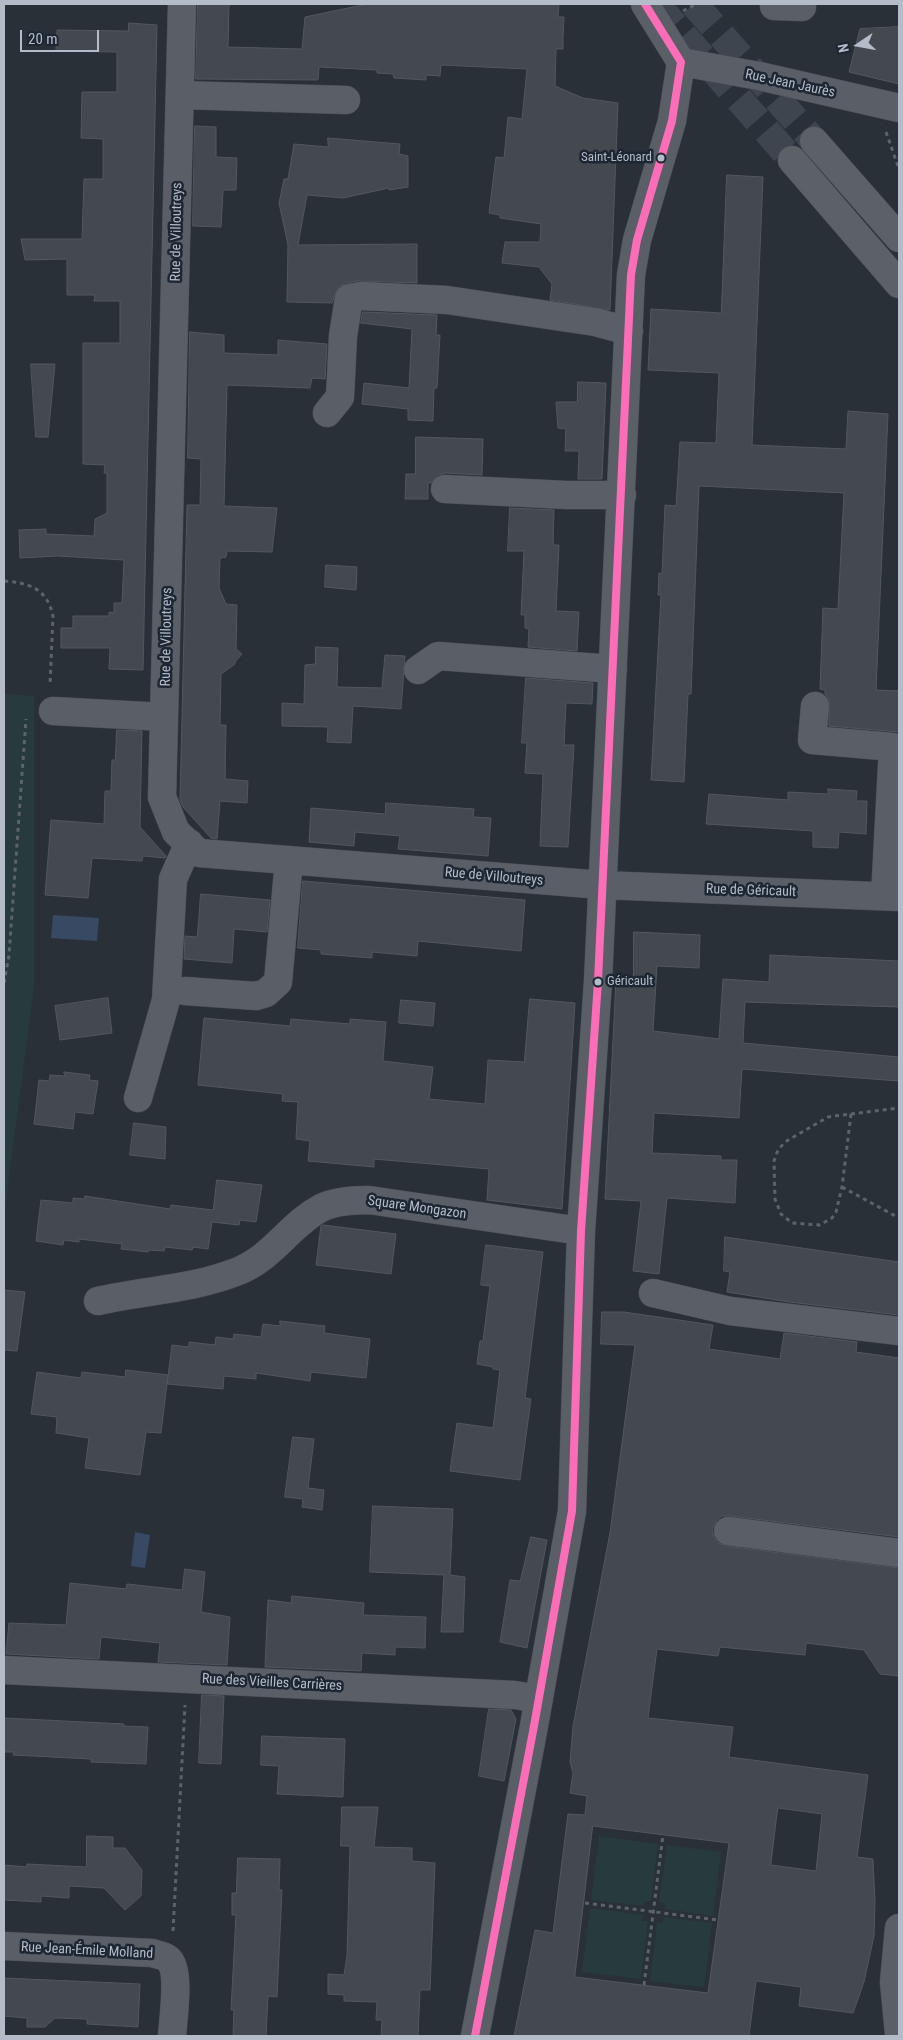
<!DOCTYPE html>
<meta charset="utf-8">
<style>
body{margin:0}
#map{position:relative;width:903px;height:2040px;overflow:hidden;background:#2a3038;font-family:"Roboto Condensed",sans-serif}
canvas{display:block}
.frame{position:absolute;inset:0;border:5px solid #b4bcc9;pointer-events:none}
.north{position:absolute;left:833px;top:20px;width:50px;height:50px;-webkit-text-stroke:4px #1d2633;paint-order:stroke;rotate:258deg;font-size:14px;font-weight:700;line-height:20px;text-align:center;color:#b4bcc9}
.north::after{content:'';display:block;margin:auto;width:18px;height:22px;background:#b4bcc9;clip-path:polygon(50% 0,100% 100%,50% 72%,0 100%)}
.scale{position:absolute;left:20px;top:30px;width:79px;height:22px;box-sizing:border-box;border:2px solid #b4bcc9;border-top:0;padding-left:6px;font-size:15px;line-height:18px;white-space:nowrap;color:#b4bcc9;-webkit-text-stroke:4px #1d2633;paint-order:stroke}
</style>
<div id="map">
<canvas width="903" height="2040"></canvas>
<div class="frame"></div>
<div class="north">N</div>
<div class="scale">20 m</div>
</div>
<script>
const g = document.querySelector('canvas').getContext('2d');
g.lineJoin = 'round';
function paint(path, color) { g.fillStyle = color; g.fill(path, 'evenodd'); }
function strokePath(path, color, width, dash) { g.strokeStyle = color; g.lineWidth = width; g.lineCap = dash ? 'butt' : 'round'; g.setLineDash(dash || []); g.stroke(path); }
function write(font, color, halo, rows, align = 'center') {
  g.font = font + ' "Roboto Condensed",sans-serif'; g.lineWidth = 5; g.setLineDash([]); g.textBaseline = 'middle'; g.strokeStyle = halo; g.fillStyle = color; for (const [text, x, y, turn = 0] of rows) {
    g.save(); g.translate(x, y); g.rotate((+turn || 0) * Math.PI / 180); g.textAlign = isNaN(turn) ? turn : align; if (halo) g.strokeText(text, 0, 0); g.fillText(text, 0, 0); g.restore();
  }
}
paint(new Path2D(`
 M4,694L34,696V987L4,1215Z
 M599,1836L658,1844L651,1901H645L644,1906L591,1900Z
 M667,1845L721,1852L713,1916L665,1909V1903L659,1902Z
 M590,1908L643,1915L642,1921H648L641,1979L582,1972Z
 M664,1917L712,1923L704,1987L650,1981L657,1923H663Z`), '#273a3e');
paint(new Path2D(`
 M53,915L99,918L97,941L51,938Z
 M135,1532L150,1535L145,1568L131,1566Z`), '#384963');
const building = new Path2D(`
 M198,4H229L228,47L302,49L305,17L367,4H559L558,17H564L563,38V49H556L555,86L583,98L618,103L610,310L550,300L552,284L539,267L502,263L505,242H540L541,224L500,218V215L489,213L496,157L504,158L508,117L522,119L527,69L441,65L440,76L426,75V80L394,78L393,74L377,73V70L319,67L318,80L196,79Z
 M129,23L157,25L143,670L109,669L110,648H61V628H73V616H109V612L114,613V603H122L124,560L58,556L20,558L19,530L46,529V534L94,536L95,519L107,513V473H104L105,465L83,464V343H120V301H94L95,295H67V259L25,260L21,239H82L84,179H103V139L81,138L82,92H117V52L56,51L57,30L128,31Z
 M899,27V84L849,72L860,29Z
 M195,126L216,127V157L237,158L236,190H223L221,227L193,226Z
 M328,138L400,144L399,154L408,156V187L389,190V188L343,198L307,195L298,245L417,244V283L358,281L346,283L338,287L332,303L287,302L288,245L279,203L284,179H288L294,144L328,147Z
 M727,175L763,177L752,445L846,449L848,411L888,414L876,690L899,691V732L829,726V700L825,694V690L820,689L823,608L838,609L844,493L699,486L691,694H688L684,782L651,780L661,595H658L659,573L662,574L665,505L676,506L680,442L716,443L719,373L648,370L651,309L721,313Z
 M363,312L437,315L436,335H440L437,388H434L433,421L408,420V409L362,404L364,383L409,388L412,329L361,323Z
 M190,332L224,335V353L278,355V340L327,344L325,379L312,378L310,388L227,385L224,506L277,508L272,552L227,551L226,557L220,558L219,588L226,604L237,605L236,649L242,654L235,662V664L221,674L220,725H226L225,779L248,781L247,803L220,801L217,839L211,838L183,807L180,801L187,505H200L201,459L188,458Z
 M31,364H55L48,437H36Z
 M578,382L606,383L602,479H578L579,451H565L566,429L558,428L556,402H577Z
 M416,437L483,439L482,475L446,473L438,475L431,483H428V499H405L406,474H415Z
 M510,508L554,510L553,545H559L556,611L579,612L577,651L528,647L529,629L525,628V615H521L524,551H508Z
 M326,565L357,567L356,590L325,587Z
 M316,647L338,648L337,687L382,688L385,655L405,656L401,709L353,706L351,743L327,742L328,727L282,726V703L304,704L305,665L315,664Z
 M526,678L593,683L592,704L566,703L564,745H574L568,847L540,846L543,774L525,773L527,743H522Z
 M117,730L142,731L140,827L166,856L165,858L143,856L142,861L92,858L88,898L45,895L51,820L104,824L105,791H111L112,760H115Z
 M828,789L857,791L856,801H867L866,834L839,832L838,848L813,847V831L706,824L709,794L788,800V792L828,794Z
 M386,803L474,809L473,817L491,818L488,856L398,849L400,836L355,832L354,846L309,842L311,808L385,814Z
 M303,881L525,900L521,951L418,941L417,956L372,952V958L321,954V950L298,948Z
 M201,894L270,900L267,932L234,929L232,963L184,959L185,936L197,937Z
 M634,932L700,935L699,968L657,966L653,1031L719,1039L723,979L769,982L770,955L899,961V1007L745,1002L743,1043L899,1057V1081L742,1069L739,1118L654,1113L652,1153L721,1156V1160H737L735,1203L667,1198L659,1274L633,1271L641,1201L605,1199L616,980L633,981Z
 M108,998L112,1033L60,1040L55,1006Z
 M530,999L575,1003L562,1209L487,1200L489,1169L374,1159V1167L308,1161L310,1141L296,1139L298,1102L282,1101L283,1094L198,1085L204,1018L290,1026L291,1019L350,1024V1019L386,1022L383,1061L433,1067L429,1099L485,1104L488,1060L524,1062Z
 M401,1000L435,1003L433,1026L399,1023Z
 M64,1072L90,1075L89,1080L98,1081L93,1114L75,1112L73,1129L34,1124L39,1080L49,1081L50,1075L65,1076Z
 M134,1123L166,1127L165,1159L130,1155Z
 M217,1180L262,1185L256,1222L240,1220L239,1225L212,1222L208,1249L193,1247L192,1250L165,1247L164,1251L149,1250L148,1252L121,1249L122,1244L79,1239V1242L64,1240L63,1245L36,1241L41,1200L73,1203V1198L84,1199L85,1196L170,1209L171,1205L213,1210Z
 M323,1225L396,1234L391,1274L316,1265L321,1226Z
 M725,1237L899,1262V1315L789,1302L727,1292L730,1272L724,1271Z
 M486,1245L543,1252L525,1398L531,1399L520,1480L450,1471L457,1423L493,1428L500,1370L493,1369V1367L477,1364L480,1341H483L490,1286L481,1285Z
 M4,1290L25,1292L17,1351L4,1350Z
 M602,1312H624L713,1325L709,1349L780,1359L784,1333L857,1342L856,1352L899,1358V1537L730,1516H722L716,1521L712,1530L714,1537L718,1543L726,1546L899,1568V1676L880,1674L864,1650L806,1643L805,1655L720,1647L718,1656L657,1649L648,1718L733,1727L729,1757L868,1775L857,1857L873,1859L875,1902L874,1936L864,1982L853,2013L799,2006L801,1987L756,1981L749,2036H514L535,1930L553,1933L568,1814L585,1815L587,1796L570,1793L573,1773L570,1762L573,1726L610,1533L635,1345L601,1344ZM778,1808L822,1814L816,1871L771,1865ZM593,1826L729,1843L708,1993L575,1977Z
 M280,1321L325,1326L324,1333L370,1339L366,1378L311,1372L310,1381L256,1373V1379L224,1376L223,1389L167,1384L172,1345L189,1347V1342L215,1345L216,1337L233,1339L234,1334L261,1337L263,1324L280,1326Z
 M126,1370L168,1375L161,1433L146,1432L140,1475L85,1468L89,1438L56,1433L57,1417L31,1414L37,1372L81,1378L82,1372L125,1377Z
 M293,1437L314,1439L308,1488L324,1490L322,1510L302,1507L303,1499L285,1497Z
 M373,1506L453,1509L450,1575L465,1577L463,1632H441L444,1575L370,1572Z
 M531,1537L547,1540L527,1648L500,1642L510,1580L520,1581Z
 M185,1569L205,1572L201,1612L230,1617L227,1665L158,1662L160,1643L101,1637L99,1659L6,1654L9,1623L66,1625L70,1583L126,1589L127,1584L182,1590Z
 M292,1596L364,1603L363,1615L426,1617L425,1648L395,1647V1655L362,1653L361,1671L265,1667L268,1600L291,1603Z
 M202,1695L224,1696L221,1764L199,1763Z
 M489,1709L511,1710L516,1719L504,1781L479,1776Z
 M4,1718L124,1724L123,1726L148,1727L146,1764L91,1762V1759L13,1755L14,1752H4Z
 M262,1736L345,1739L343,1797L277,1794L279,1766L261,1765Z
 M342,1807H378L374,1847L412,1848V1861L435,1863L430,1990H420L418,2036H381L382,2020H376L377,2002L344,2001V1995L328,1994V1974L344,1975L347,1956L350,1846H341Z
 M87,1836L113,1837V1848H125L142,1870L141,1896L125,1910L104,1888L69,1886V1898L41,1896V1902L4,1900V1865L27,1867V1864L86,1867Z
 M238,1858L280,1859L279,1890H282L277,1997L268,1996L266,2036H233L234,2010H231L236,1915H232V1893H236Z
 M4,1978L140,1984L138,2027L87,2024V2019L55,2018L45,2027H27V2018L4,2016Z`);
paint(building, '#444950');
strokePath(building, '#52575f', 1);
strokePath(new Path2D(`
 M656,4L792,160`), '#3f454e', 28, [28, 14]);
strokePath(new Path2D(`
 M694,4L814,141`), '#3f454e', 28, [28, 14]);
const minor = new Path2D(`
 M182,4L162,797L176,832L199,853L602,885L899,897
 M774,6L802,7
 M681,62L759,76L899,108
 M180,95L346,100
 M327,413L340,397L343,336L349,298L361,296L447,300L595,322L629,331
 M445,489L566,495H622
 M418,670L438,656L613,669
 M815,706L812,740L893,747L885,896
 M53,711L164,717
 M185,991L256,996L266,993L278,982L289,860
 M138,1098L166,1000L173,879L189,843
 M653,1293L730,1311L899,1331
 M98,1301C146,1290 189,1290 236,1272C273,1258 289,1225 321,1208C335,1201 354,1200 369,1200L581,1231
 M728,1531L899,1553
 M4,1670L515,1695L539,1699
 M899,1928L894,1982L899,2034
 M4,1946L152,1953C159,1955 166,1956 170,1961C180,1974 173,2020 172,2036
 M475,2036L534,1726L572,1511L581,1231L598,981L631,275L637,240L672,121L681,62L645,4`);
const major = new Path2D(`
 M814,141L899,238
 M792,160L899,284`);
strokePath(minor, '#484c53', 29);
strokePath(major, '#484c55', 29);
strokePath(new Path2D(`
 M683,11L696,4
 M886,132L899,169
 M4,581C29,583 47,588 53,616L50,685
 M4,983L9,955L26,719
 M851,1114L842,1187L836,1212L832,1218L820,1225L792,1223L781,1214L775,1199L774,1161L778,1150L785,1142L828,1117L899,1108
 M842,1187L899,1218
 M585,1903L718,1920
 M173,1931L185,1705
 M644,1985L663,1835`), '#5d636a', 3, [4, 4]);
strokePath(minor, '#5a5e66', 28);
strokePath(major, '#5c6168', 28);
strokePath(new Path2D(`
 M475,2036L534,1726L572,1511L581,1231L598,981L631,275L637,240L672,121L681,62L645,4`), '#fb6db6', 8);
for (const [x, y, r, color] of [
 [661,158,4.5,"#b4bcc9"],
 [598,982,4.5,"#b4bcc9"]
]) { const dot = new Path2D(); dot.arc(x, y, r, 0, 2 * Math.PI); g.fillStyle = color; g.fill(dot); strokePath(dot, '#1d2633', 2); }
write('13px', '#b4bcc9', '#1d2633', [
 ["Saint-Léonard",652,158],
 ["Géricault",607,982,"left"]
], 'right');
write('14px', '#b4bcc9', '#1d2633', [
 ["Rue Jean Jaurès",790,84,12],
 ["Rue de Villoutreys",177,232,-89],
 ["Rue de Villoutreys",167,637,-89],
 ["Rue de Villoutreys",494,877,5],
 ["Rue de Géricault",751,891,2],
 ["Square Mongazon",417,1208,8],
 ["Rue des Vieilles Carrières",272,1683,3],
 ["Rue Jean-Émile Molland",87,1951,3]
]);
</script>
